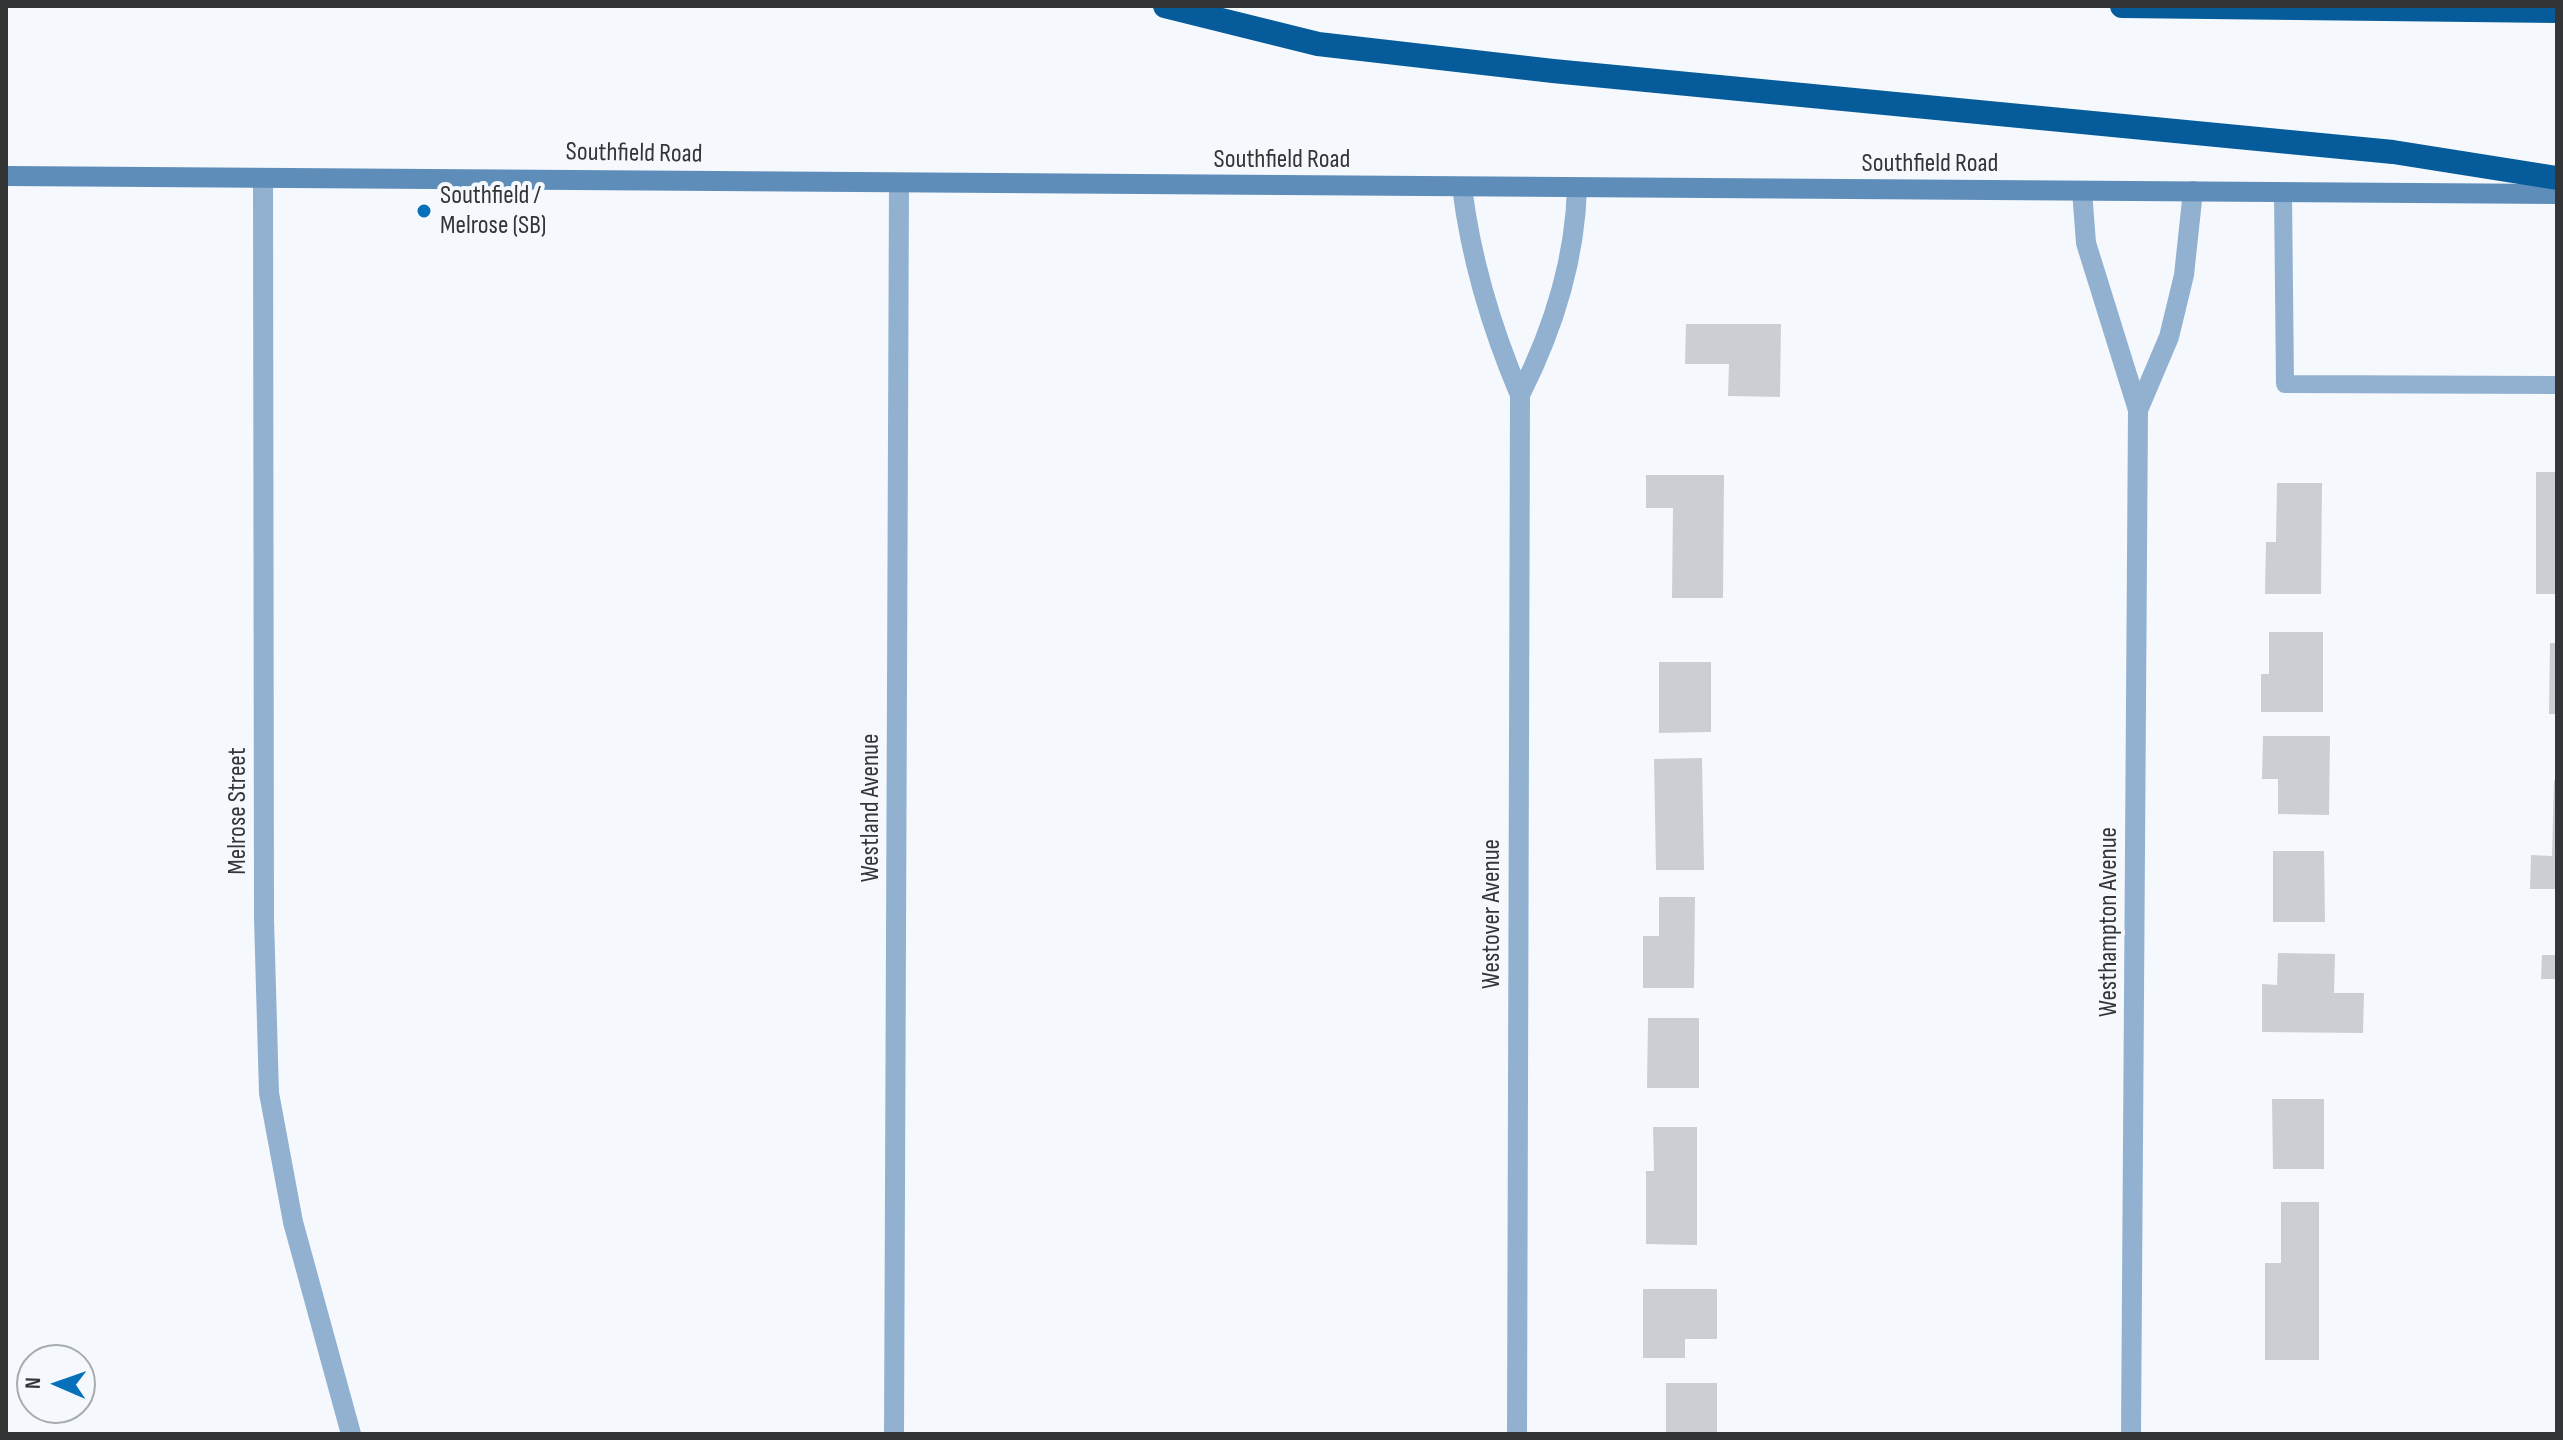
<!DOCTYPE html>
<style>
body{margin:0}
#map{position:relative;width:2563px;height:1440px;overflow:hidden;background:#f5f9fd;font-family:"Sofia Sans Condensed",sans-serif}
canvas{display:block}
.frame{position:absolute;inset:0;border:8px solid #333536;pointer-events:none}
.north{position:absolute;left:16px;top:1344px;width:80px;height:80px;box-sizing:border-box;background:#f5f9fd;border:2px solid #a7abad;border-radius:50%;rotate:272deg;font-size:22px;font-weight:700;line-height:32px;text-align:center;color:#333536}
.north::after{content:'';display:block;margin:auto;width:28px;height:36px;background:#0770bb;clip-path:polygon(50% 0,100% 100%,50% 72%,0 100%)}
</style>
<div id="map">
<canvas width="2563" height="1440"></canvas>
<div class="frame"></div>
<div class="north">N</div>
</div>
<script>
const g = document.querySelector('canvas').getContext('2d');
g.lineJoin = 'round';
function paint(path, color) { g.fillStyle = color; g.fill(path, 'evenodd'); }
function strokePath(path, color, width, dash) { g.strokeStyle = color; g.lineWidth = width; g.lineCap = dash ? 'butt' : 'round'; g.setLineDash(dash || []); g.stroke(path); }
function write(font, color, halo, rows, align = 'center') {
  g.font = font + ' "Sofia Sans Condensed",sans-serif'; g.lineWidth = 8; g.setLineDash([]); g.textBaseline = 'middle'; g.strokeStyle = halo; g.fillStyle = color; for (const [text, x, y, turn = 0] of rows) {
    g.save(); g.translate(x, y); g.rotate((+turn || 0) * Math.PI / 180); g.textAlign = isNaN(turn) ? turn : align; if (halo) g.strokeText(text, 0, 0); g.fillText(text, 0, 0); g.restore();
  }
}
paint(new Path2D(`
 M1686,324H1781L1780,397L1728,396L1729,364H1685Z
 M2536,472H2557V594H2536Z
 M1646,475H1724L1723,598H1672L1673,508H1646Z
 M2277,483H2322L2321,594H2265L2266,542H2276Z
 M2269,632H2323V712H2261V674H2269Z
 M2550,643H2557V714H2549Z
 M1659,662H1711V732L1659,733Z
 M2263,736H2330L2329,815L2278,814V779H2262Z
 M1702,758L1704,870H1656L1654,759Z
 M2554,780H2557V889H2530L2531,855L2552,856Z
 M2273,851H2324L2325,922H2273Z
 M1659,897H1695L1694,988H1643V936H1659Z
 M2278,953L2335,954L2334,993H2364L2363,1033L2262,1032V984L2277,985Z
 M2542,955H2557V979H2541Z
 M1648,1018H1699V1088H1647Z
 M2272,1099H2324V1169H2273Z
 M1653,1127H1697V1245L1646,1244V1171H1654Z
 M2281,1202H2319V1360H2265V1263H2281Z
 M1643,1289H1717V1339H1685V1358H1643Z
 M1666,1383H1717V1434H1666Z`), '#cbced2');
strokePath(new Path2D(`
 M2283,193L2285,384L2557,385`), '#92b1d0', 18);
strokePath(new Path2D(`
 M263,178L264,919L269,1093L293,1222L351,1434
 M1462,187C1471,260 1491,327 1520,395L1517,1434
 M2082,191L2086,243L2138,410L2131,1434
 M1520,395C1553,330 1575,262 1577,188
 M2138,410L2169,337L2184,275L2193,191
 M894,1434L899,183`), '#92b1d0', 20);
strokePath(new Path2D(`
 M6,176L2557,194`), '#5f8dba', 20);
strokePath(new Path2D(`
 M1165,6L1318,44L1553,71L2393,152L2557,178
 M2122,6L2557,11`), '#065c9b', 24);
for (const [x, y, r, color] of [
 [424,211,8,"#0770bb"]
]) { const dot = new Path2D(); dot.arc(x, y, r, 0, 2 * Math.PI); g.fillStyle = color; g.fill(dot); strokePath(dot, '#f5f9fd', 3); }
write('26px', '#333536', '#f5f9fd', [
 ["Southfield Road",634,154,1],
 ["Southfield Road",1282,160],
 ["Southfield Road",1930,164],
 ["Westland Avenue",871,808,-90],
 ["Melrose Street",238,811,-90],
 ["Westover Avenue",1492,914,-90],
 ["Westhampton Avenue",2109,922,-90]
]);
write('26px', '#333536', '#f5f9fd', [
 ["Southfield /",440,196],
 ["Melrose (SB)",440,226]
], 'left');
</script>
